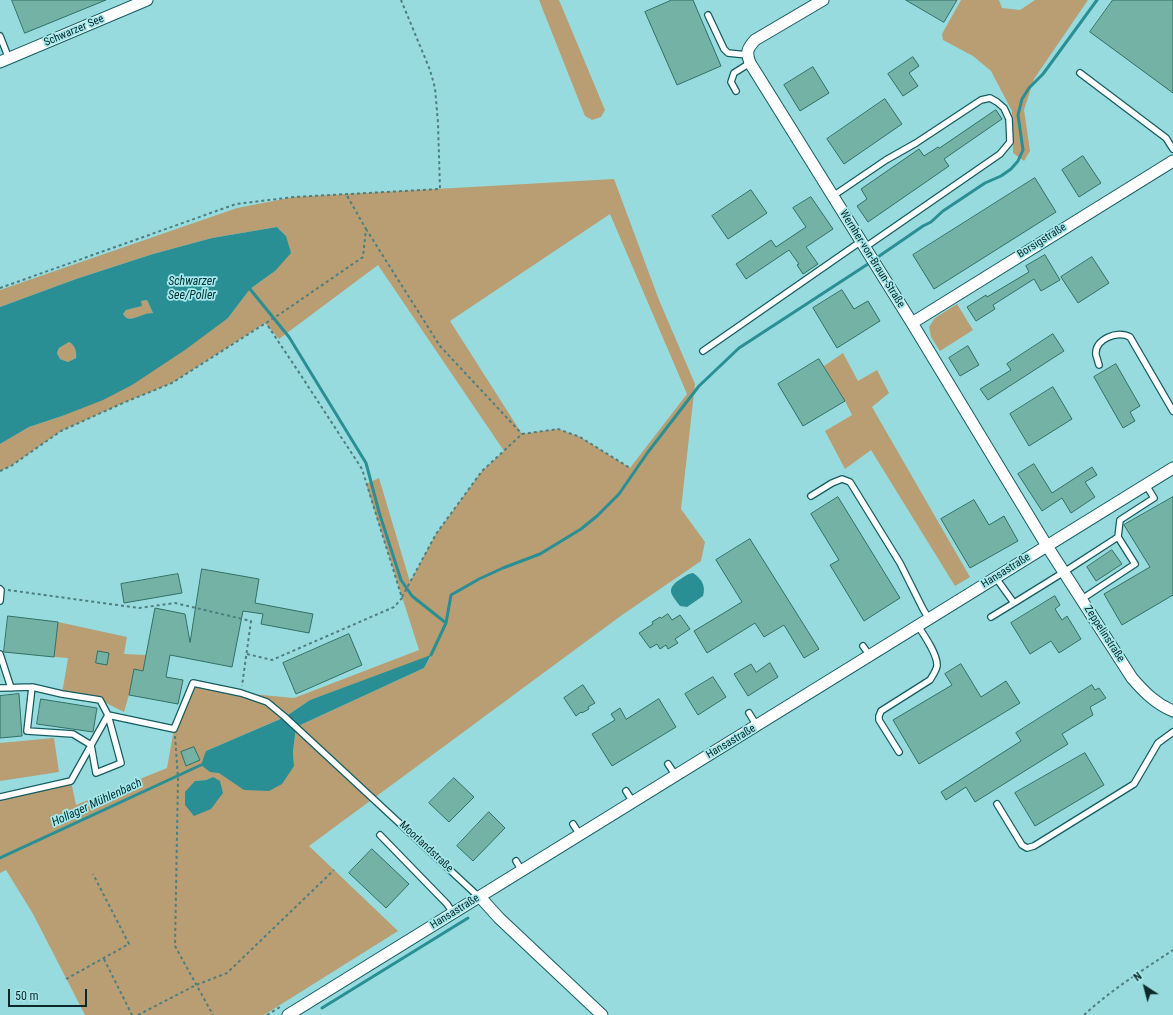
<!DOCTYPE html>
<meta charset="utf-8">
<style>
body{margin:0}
#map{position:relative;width:1173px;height:1015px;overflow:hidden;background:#98dbde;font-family:"Roboto Condensed",sans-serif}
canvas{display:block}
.north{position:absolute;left:1125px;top:967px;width:40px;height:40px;-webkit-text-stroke:3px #a4e8eb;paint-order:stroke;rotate:324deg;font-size:11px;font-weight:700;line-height:16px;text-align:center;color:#0c292a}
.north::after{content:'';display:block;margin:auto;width:14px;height:18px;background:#0c292a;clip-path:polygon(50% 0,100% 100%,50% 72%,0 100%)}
.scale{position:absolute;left:8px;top:989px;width:79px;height:18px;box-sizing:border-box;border:2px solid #0c292a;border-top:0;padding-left:5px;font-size:12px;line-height:14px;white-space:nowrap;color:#0c292a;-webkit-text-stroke:3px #a4e8eb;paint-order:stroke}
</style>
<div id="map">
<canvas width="1173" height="1015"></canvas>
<div class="north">N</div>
<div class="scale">50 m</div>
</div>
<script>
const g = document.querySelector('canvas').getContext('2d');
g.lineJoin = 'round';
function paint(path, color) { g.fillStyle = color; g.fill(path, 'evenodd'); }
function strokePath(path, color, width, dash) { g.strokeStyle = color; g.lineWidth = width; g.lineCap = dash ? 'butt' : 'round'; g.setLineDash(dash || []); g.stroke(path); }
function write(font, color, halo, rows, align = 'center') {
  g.font = font + ' "Roboto Condensed",sans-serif'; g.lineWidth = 3.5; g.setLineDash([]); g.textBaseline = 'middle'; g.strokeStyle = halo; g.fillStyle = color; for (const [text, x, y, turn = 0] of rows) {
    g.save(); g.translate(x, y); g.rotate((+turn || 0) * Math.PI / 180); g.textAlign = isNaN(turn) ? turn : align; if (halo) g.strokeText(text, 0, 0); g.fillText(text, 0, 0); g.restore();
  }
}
paint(new Path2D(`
 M539,0H559L605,110L601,117L592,120L585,116Z
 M961,0H999L1002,8L1020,10L1035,0H1088L1034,79L1024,110L1030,151L1024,161L1013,153L1012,111L991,71L973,56L943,40L942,34Z
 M614,179L659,300L695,384L681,509L705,542L701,561L622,615L309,846L398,931L264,1015H85L33,914L6,870L0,873V797L71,781L76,805L167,768L174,729L193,683L241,693L294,698L419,650L366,484L379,478L410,582L436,534L482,471L504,451L378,265L279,339L265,323L172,383L123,403L61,431L11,466L0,471V444L29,427L62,416L228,318L250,289L275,271L286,236L277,227L212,238L153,254L76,279L0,307V290L237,208L294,197ZM610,214L687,394L630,468L580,437L558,429L522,434L450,321ZM431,656L424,668L296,727L293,752L294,766L230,779L219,773L206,751L285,717L310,700ZM213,777L223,793L195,781L206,780Z
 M147,300L153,313C149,314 144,314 140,316C133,318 128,322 123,314L126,310L141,306V301Z
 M957,304L973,330L940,351L931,337L929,327L935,318Z
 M69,342C75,345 77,352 76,358L68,362L60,359L57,353L59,348Z
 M843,353L858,381L877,370L889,393L872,407L970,577L955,586L871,450L845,469L825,431L852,415L845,401L824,366Z
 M58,622L127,637L124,654L146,655L143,671L134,670L129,695L124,712L100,700L62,694L68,658L54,657Z
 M54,738L59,772L0,781V743Z`), '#b89e72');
paint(new Path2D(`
 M277,227L286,236L291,253L275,271L250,289L228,318L185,350L132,385L103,400L62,416L29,427L0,444V307L76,279L153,254L212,238ZM147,300L153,313C149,313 144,314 140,316C133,318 128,322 123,314L126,310L142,306L141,301ZM69,342C75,345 77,352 76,358L68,362L60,359L57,353L59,348Z
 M693,573C702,579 706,586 703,596L687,607L680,606C672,595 665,590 679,580C684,577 687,574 693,573Z
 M431,655L424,668L296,727L293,752L294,766L282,784L269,791L244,790L219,773L210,772L201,765L206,751L285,717L310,700Z
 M213,777L220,781L223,793L211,809L194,816L185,805V792L195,781L206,780Z`), '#298f95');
strokePath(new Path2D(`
 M875,259L923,226L931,222L943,211L985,183L1001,176L1011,169L1018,161L1023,150L1018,115L1022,99L1029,88L1043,74L1097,0
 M250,289L289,337L366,463L379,512L401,580L412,596L446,623
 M431,655L446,623L451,595L479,579L503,568L540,554L581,529L597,516L619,494L648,452L699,386L739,348L871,262
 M0,858L201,765
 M322,1008L468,918`), '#298f95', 3);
const building = new Path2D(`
 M12,0H106L25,33Z
 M672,0H693L721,66L677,85L645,12Z
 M906,0H957L944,22Z
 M1113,0H1173V93L1090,32Z
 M913,57L919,66L909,73L918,86L903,96L888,74Z
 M813,67L829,93L800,111L784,85Z
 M885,99L902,124L844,164L827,139Z
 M996,110L1002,119L944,159L949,166L868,222L857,206L867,199L861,189L919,149L924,156L938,147L939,148Z
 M1083,156L1101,183L1079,197L1062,170Z
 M1035,178L1056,212L934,289L913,255Z
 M751,190L767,213L728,239L712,216Z
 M811,197L833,229L806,247L818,264L803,274L797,265L799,264L789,250L746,279L736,264L771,240L776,247L806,227L793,208Z
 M1045,255L1060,280L1041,291L1034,279L993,305L995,309L976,321L967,307L986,295L987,297L1029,272L1026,266Z
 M1092,257L1109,283L1078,303L1061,277Z
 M842,290L854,309L868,301L880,321L837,348L813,308Z
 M1053,334L1064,351L988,400L980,389L1011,370L1007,364Z
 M968,346L979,365L960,376L949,358Z
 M819,359L845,401L803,426L778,384Z
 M1116,364L1140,406L1130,412L1135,421L1123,428L1094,377Z
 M1053,387L1072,419L1029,446L1010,414Z
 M1034,464L1052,493L1092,467L1097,475L1085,482L1095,497L1071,513L1062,498L1042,511L1018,474Z
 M838,497L900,598L864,621L830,565L839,560L811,514Z
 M1173,497V595L1122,625L1104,594L1150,567L1124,525Z
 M974,500L989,525L1004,516L1018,541L970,568L941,519Z
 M750,539L819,649L804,658L784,625L764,637L755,623L707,653L694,631L742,602L716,560Z
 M1112,550L1122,564L1096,581L1087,567Z
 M202,569L259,579L255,603L313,614L309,633L261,624L263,614L243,611L232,667L170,655L166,677L183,680L178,704L129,695L134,669L143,671L155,608L185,614L190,642Z
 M178,574L182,593L124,603L121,584Z
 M1055,596L1060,605L1055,609L1062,620L1067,616L1081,639L1059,653L1051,641L1030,654L1011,623Z
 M668,614L672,620L680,615L690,629L675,639L678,643L668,649L666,645L660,649L657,644L650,648L639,633L653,624L652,622L660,617L661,618Z
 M8,616L58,622L54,657L4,652Z
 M349,634L362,665L296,694L283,663Z
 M98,651L109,653L107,665L96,663Z
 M770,663L778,677L748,696L734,674L751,664L756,672Z
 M961,664L981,697L1006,681L1020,703L919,764L893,720L952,685L945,674Z
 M713,677L726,697L698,715L685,694Z
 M583,685L595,703L588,707L589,709L582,713L581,712L576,716L564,698Z
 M1092,685L1095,690L1099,688L1106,698L1090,707L1093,715L1062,734L1068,744L975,802L966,787L946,800L941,792L1021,741L1016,733Z
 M19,694L22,736L0,738V696Z
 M41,699L97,708L93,732L37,724Z
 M659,699L676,727L612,766L592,734L615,720L611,714L620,708L626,719Z
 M194,747L200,760L186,766L181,752Z
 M1085,753L1104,785L1035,826L1015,793Z
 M454,778L474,797L449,822L429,803Z
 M489,812L505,828L473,861L457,846Z
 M372,849L409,884L386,908L349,873Z`);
paint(building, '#73b2a5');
strokePath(building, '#317065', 1);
const service = new Path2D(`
 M708,15L724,49L728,53L747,55
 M0,36L9,59
 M1080,73L1166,138L1173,149
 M736,91L731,82L734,73L750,63
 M833,196L886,160L916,143L981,100L990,98L997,102L1004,108L1009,119L1010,142L1000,154L864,248
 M703,351L860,242
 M1099,365C1098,362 1097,358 1096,355C1094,339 1118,330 1130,337L1173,411
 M811,496L832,483L842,479L850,482L900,563L923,609L929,619
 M996,578L1014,603L1064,572L1118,537L1120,520L1154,498L1146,485
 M0,589L1,590L0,601
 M1082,599L1135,564L1118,537
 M991,617L1014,603
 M863,646L870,656
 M0,654L11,688
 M0,688L32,687
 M749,713L757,726
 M108,715L121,763L96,773L91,745L73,734L27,731L32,687L62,694L100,700L108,715L174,729L193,683L241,693L267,702L285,717L479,897
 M899,752L879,720V716L881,711L930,680C933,675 936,671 937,666C938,655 924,635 918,626
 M668,764L676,776
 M626,791L633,802
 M0,797L71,781L108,715
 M997,804L1022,845L1027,848L1034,846L1134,784L1158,743L1173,732
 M573,824L580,835
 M380,835L447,904L453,913
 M516,861L522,871`);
const minor = new Path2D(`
 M823,0L755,40C747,49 746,52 750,63L912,323L1047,546L1132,678C1144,692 1156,704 1173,711
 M0,62L147,0
 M912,323L1173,161
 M480,897L499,918L602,1015
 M288,1015L1173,468`);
strokePath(service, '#155d61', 8);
strokePath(minor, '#155d61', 13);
strokePath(new Path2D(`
 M366,229L440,346L522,434
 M0,288L236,204L294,197L440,189L438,123L435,88L430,70L401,0
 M0,471L11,466L61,431L123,403L172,383L280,314L363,257L366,229L346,194
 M8,590L139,608L175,603L251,621L242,686
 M402,597L436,534L482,471L522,434L558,429L580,437L630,468
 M247,654L272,660L394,607L402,598L362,469L302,377L266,323
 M175,736L178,778L175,946L213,1015
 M104,959L132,1015
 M66,979L129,944L93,874
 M138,1015L196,985L227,973L334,870
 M267,1015L280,1007
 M1084,1015C1111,990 1143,970 1173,950`), '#4f7e80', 2, [3, 3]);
strokePath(service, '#fff', 5.5);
strokePath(minor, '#fff', 11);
write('11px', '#0c292a', '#a4e8eb', [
 ["Schwarzer See",74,31,-23],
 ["Borsigstraße",1042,241,-32],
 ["Wernher-von-Braun-Straße",872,259,58],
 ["Hansastraße",1006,571,-32],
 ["Zeppelinstraße",1104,634,57],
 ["Hansastraße",731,742,-31],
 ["Moorlandstraße",426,847,43],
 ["Hansastraße",455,912,-32]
]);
write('italic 12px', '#003134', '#a4e8eb', [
 ["Schwarzer",192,282],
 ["See/Poller",192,296],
 ["Hollager Mühlenbach",97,803,-25]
]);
</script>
